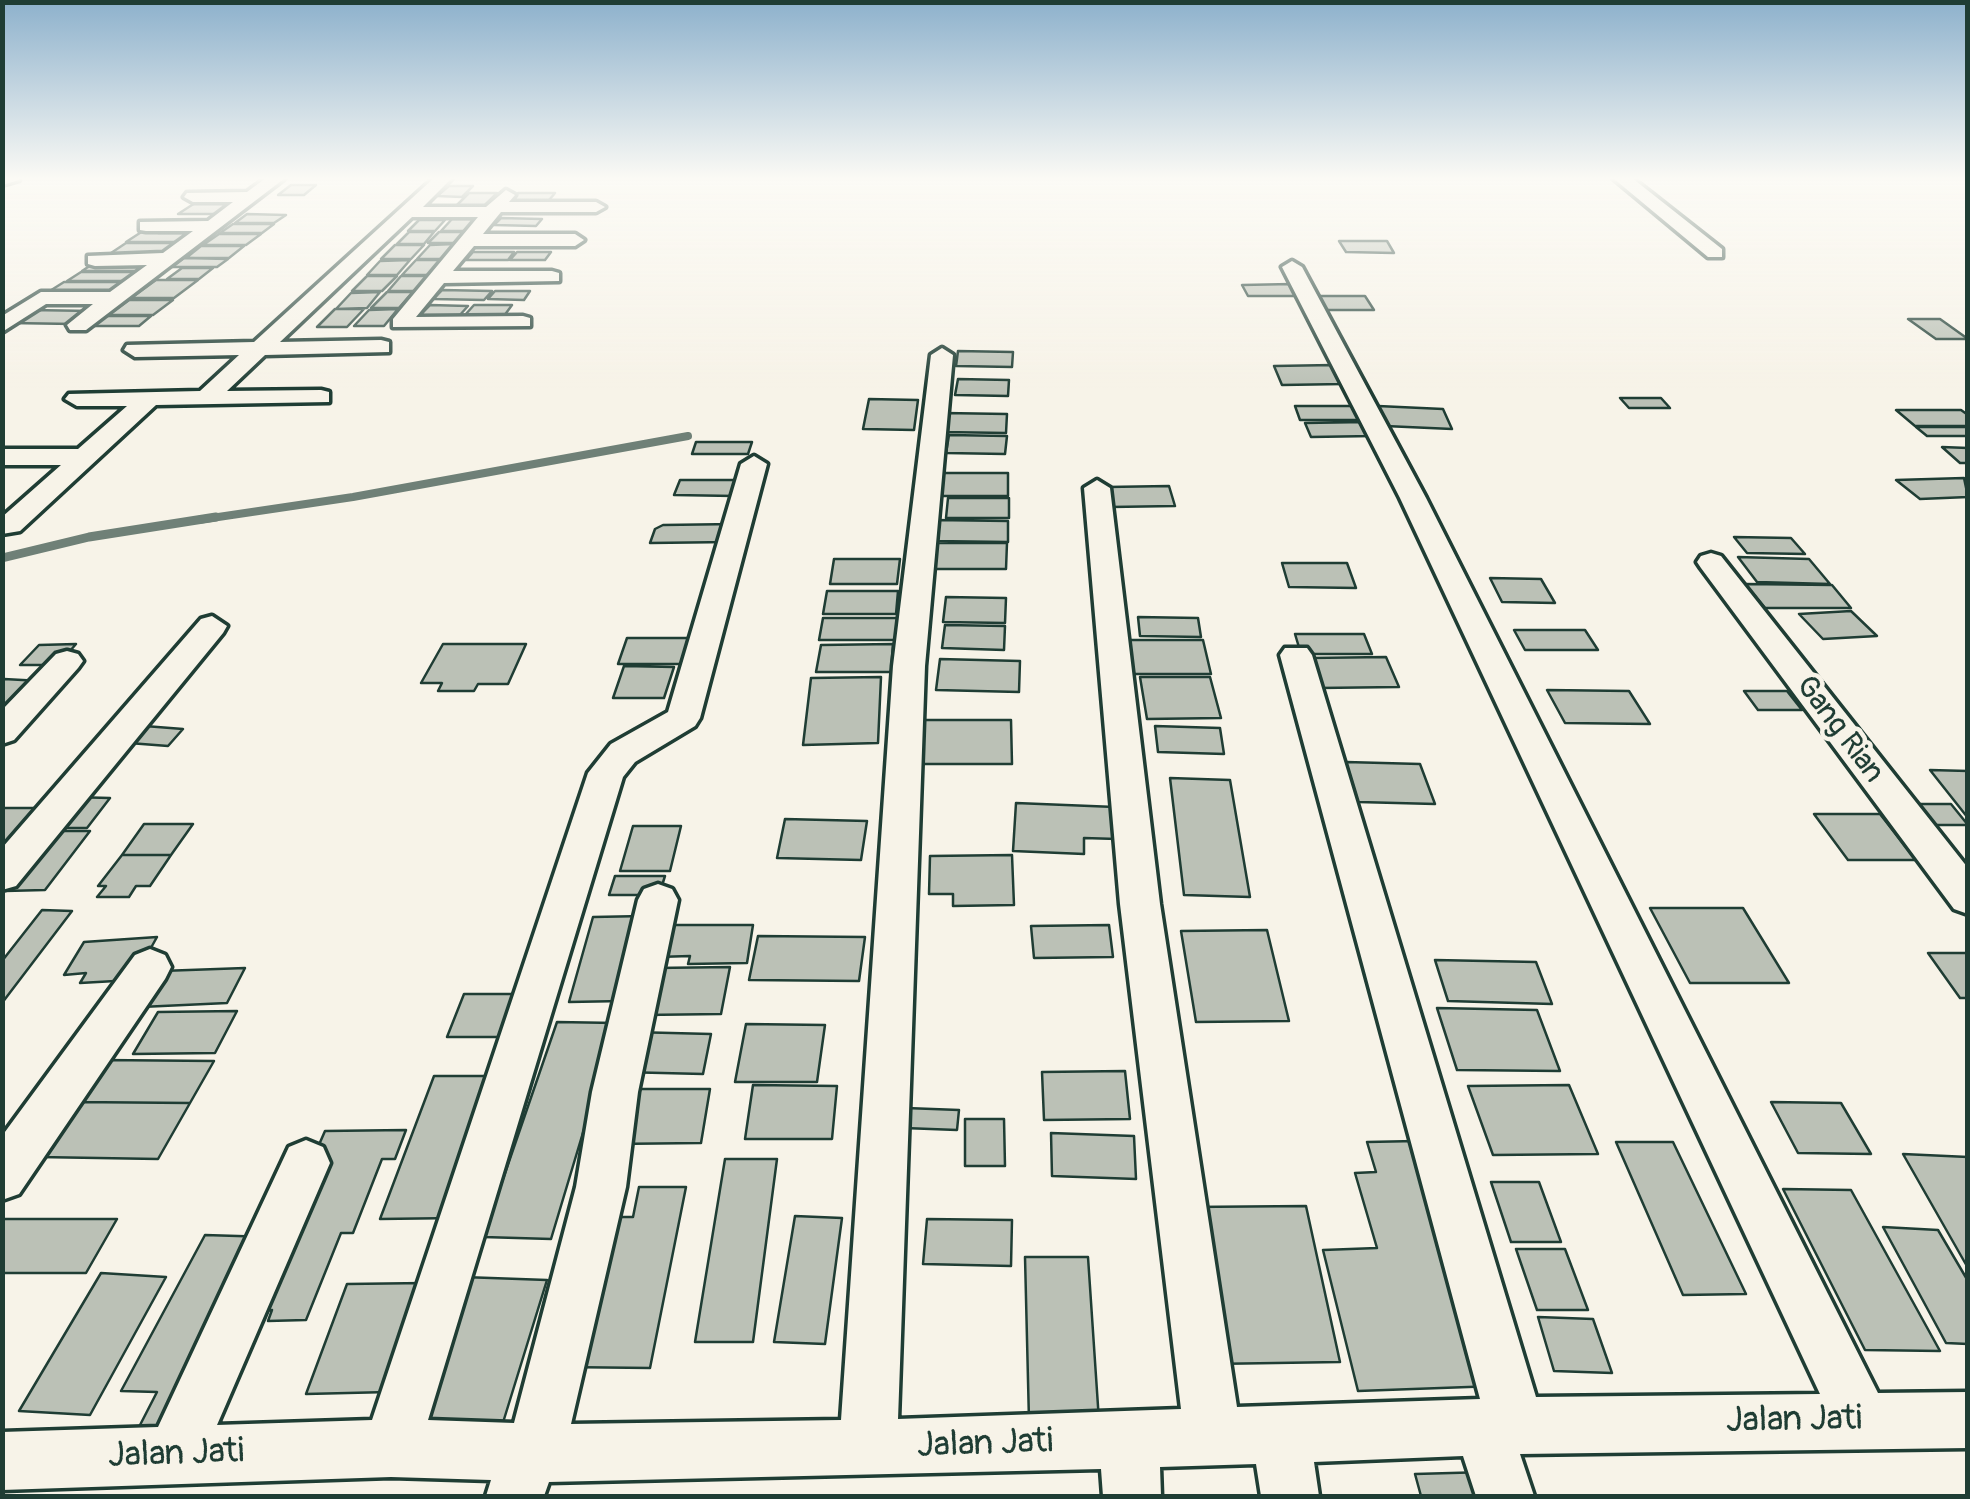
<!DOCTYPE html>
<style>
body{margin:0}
#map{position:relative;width:1970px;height:1499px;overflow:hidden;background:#f7f3e8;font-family:Pangolin,sans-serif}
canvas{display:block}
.frame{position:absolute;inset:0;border:5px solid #1f3d34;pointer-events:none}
</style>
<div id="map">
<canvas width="1970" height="1499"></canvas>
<div class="frame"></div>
</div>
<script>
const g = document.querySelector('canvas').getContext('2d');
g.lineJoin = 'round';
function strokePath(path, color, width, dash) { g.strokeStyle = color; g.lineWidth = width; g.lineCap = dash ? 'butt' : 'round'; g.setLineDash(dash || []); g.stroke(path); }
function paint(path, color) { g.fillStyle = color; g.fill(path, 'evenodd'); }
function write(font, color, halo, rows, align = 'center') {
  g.font = font + ' Pangolin,sans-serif'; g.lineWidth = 9; g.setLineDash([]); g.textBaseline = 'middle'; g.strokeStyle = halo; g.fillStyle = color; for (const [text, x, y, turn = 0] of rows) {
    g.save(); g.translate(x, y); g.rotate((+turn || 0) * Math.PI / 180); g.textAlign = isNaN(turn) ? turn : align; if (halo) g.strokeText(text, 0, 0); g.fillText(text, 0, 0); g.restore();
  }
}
strokePath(new Path2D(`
 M198,520L353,497L688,436`), '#6f8077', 8);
strokePath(new Path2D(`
 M2,558L89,537L216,517`), '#6f8077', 9);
const building = new Path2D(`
 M291,185H316L304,195H278Z
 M449,186H473L462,197L437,196Z
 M469,193H497L481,209H453Z
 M518,193H555L545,205H507Z
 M195,203H241L225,214H178Z
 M247,214L286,215L274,223H235Z
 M501,218L542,219L536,226L494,225Z
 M452,219H477L466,231H441Z
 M419,220H445L435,231H408Z
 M233,224H274L262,233H220Z
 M146,229H163L158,233H194L182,242H126Z
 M409,232H434L424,244H397Z
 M439,232H465L455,243H428Z
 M219,234H261L246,245H203Z
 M1339,241H1387L1394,253L1346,252Z
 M126,243H180L166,253L105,257Z
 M454,244L442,259H417L430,245Z
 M395,245H424L411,259H381Z
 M201,246H244L229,258H186Z
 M473,252H514L508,260H466Z
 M517,252H551L545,260H510Z
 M184,258L228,259L217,267H172Z
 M410,260L397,275H367L380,261Z
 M416,260H441L429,275H402Z
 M97,261H139L131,267H148L142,271H82Z
 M182,268H213L199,279H167Z
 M81,272H140L127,281H67Z
 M367,276H397L382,291H352Z
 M401,276H428L415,291H388Z
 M156,280H198L174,298H131Z
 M64,282H128L110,294H45Z
 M1291,284L1297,296H1248L1242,285Z
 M442,290L492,291L484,300L433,299Z
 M495,291H530L524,300L488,299Z
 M380,292L367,308L336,309L351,293Z
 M387,292H413L399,308H371Z
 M1314,296H1365L1374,310H1321Z
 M129,300H173L153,315H108Z
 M430,305L468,306L459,316L420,315Z
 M474,305H512L504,316L465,315Z
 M335,309H364L347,327H317Z
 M398,309L384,326H354L369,310Z
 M30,310L93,311L74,324L10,323Z
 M105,316H151L139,326H92Z
 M1908,319H1940L1968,339H1936Z
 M958,351L1013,352L1012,367L956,366Z
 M1333,365L1343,384L1282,385L1274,366Z
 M958,379L1009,380L1008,396L955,395Z
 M1620,398H1661L1670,408H1629Z
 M869,399L918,400L914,430L863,429Z
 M1295,406H1353L1360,420H1300Z
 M1378,406L1443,409L1452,429L1385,426Z
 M1896,410H1961L1968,415V426H1915Z
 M944,413L1007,414L1006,433L942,432Z
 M1365,422L1373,436L1311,437L1305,423Z
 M1916,427H1968V436H1927Z
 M949,435L1007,436L1005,454L946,453Z
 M696,442H752L748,454H692Z
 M1942,447L1968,448V463H1960Z
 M940,473H1008V496H939Z
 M1964,478L1968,497L1920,499L1896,480Z
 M680,480H739L734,496L674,495Z
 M1169,486L1175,506L1111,507L1107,487Z
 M948,498H1009V518H946Z
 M934,520L1008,521V542L932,541Z
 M735,524L730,542L650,543L655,529L663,525Z
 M1734,537L1791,538L1805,554L1747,553Z
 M934,543H1007L1006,569H932Z
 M1738,557L1809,559L1830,584L1757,582Z
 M834,559H900L897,584H830Z
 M1282,563H1347L1356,588L1289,587Z
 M1490,578L1541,579L1555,603L1502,602Z
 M1745,584L1832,585L1851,608H1765Z
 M827,591H898L896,614H823Z
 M946,597L1006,598L1005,623L943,622Z
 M1851,611L1877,636L1823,639L1799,614Z
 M1138,617L1198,618L1201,637L1140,636Z
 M823,618H898L896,640H819Z
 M945,625L1005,626L1004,650L942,648Z
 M1514,630H1585L1598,650H1525Z
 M1295,634H1364L1372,654H1301Z
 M627,638H693L699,664H618Z
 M1129,640H1203L1211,674H1134Z
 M76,644L58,665H20L39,645Z
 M443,644H526L508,684H478L474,691H438L442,683H421Z
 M893,644L891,672H816L821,645Z
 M1386,657L1399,687L1319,688L1309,658Z
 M940,659L1020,661L1019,692L936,690Z
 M624,666L674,667L664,698H613Z
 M881,677L878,743L803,745L811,678Z
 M1140,677H1210L1221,718L1147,719Z
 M2,681L4,679L41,681L13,708H2Z
 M1547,690L1629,691L1650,724L1565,723Z
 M1744,691H1787L1802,710H1758Z
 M919,720H1011L1012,764H916Z
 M132,725L183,729L168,746L116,742Z
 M1155,726L1220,728L1224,754L1158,752Z
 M1346,762L1420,764L1435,804L1358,802Z
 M1930,770L1968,771V818Z
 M1170,778L1230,780L1250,897L1184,895Z
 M72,797L110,798L87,828H47Z
 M1016,803L1115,807L1117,839L1084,838V854L1013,851Z
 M1904,804H1951L1968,825H1920Z
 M2,808H47L2,862Z
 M1814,814H1880L1916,860H1848Z
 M785,819L867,821L861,860L777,858Z
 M144,824H193L171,855H122Z
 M633,826H681L670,871H620Z
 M52,831H90L45,890L5,891Z
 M122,855H171L150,886H136L129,897H97L106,886H98Z
 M1012,855L1014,905L953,906V894H929L930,856Z
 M615,876H665L659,895H609Z
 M1650,908H1743L1789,983H1690Z
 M42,910L72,911L2,1003V961Z
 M644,916L623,1001L569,1002L593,917Z
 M673,925H753L747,963L688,964L690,956L657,957Z
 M1109,925L1113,957L1034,958L1031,926Z
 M1267,930L1289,1021L1196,1022L1181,931Z
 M758,936L865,937L859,981L749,980Z
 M157,937L133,980L80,983L86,973L64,975L84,942Z
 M1928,953H1968V998H1960Z
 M1435,960L1536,962L1552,1004L1448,1001Z
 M730,967L721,1014L643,1015L655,968Z
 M245,968L227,1003L141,1007L161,971Z
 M464,994H520L505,1037H447Z
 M1437,1008L1537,1010L1560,1071L1457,1070Z
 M237,1011L215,1053L133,1054L158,1012Z
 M557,1022L616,1023L551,1239L483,1237Z
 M746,1024L825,1025L817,1082H735Z
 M632,1032L711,1034L703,1074L621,1072Z
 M102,1060L214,1061L190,1103L74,1102Z
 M1125,1071L1130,1119L1044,1120L1042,1072Z
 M434,1076H491L457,1218L380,1219Z
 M753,1085L837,1086L832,1139H745Z
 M1569,1085L1598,1154L1493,1155L1468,1086Z
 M624,1089H710L701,1143L611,1144Z
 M74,1102L190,1103L158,1159L38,1157Z
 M1771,1102L1841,1103L1871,1154L1798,1153Z
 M906,1108L959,1110L957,1130L904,1128Z
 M965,1119H1004L1005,1166H965Z
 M406,1130L395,1159H382L353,1233H341L306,1320L268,1321L272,1310L246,1311L325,1131Z
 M1051,1133L1134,1136L1136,1179L1052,1176Z
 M1416,1141L1496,1386L1358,1391L1323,1250L1377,1248L1355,1173L1376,1172L1367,1142Z
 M1616,1142H1673L1746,1294L1683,1295Z
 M1903,1154L1968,1157V1268Z
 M725,1159H777L753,1342H695Z
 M1491,1182H1539L1561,1242H1511Z
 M639,1187H686L650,1368L561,1367L599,1217H633Z
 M1783,1189L1851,1190L1940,1351L1865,1350Z
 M1306,1206L1340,1362L1211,1364L1189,1207Z
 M795,1216L842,1218L825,1344L774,1342Z
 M2,1219H117L86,1273H2Z
 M927,1219L1012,1220L1011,1266L923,1264Z
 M1883,1227L1938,1230L1968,1281V1344L1946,1343Z
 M205,1235L270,1237L176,1429L139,1427L157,1392L121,1391Z
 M1516,1249H1565L1588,1310H1537Z
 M1025,1257H1088L1099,1421H1029Z
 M101,1273L166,1277L90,1415L19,1411Z
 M463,1277L547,1280L501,1429L409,1424Z
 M425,1283L389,1392L306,1394L347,1284Z
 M1538,1317L1593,1319L1612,1373L1554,1371Z
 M1487,1472L1495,1496H1421L1415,1474Z`);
paint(building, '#bbc1b6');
strokePath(building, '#1f3d34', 2.5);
const minor = new Path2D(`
 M2,178H18L19,180L2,185Z
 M266,178H285L86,330H70L67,325L93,304H46L2,332V316L41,292H110L147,265L95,266L88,264V256L163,253L193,231H146L140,230V222L208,221L233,202H193L184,197L187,193L247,192Z
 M434,178H452L423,207H486L506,190L515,195L509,202H596L605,207L596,212H501L483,234H575L584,240L575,246H474L453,271H552L559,273V281L444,283L416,317L523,316L530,318V326L393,327V319L478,217H412L280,342L381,340L389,342V352L265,355L227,391L321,390L329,392V402L156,405L20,531L2,534V517L61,465H2V449H78L127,406H77L65,399L69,394L200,391L239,355L135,357L124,350L127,345L254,342Z
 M1613,178H1632L1722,249V257H1708Z
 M1292,261L1302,267L1426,498L1878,1393L1968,1392V1448L1520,1454L1534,1496H1476L1463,1456L1314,1462L1319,1496H1261L1256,1464L1160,1467L1161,1496H1103L1101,1469L549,1482L544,1496H486L491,1480L391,1477L2,1490V1432L158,1427L289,1147L306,1140L323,1147L330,1163L217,1425L372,1420L588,773L611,744L668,712L741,464L754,456L767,464L700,718L695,726L635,762L623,777L428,1420L514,1423L576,1187L592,1092L638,900L644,889L658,884L672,889L678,900L638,1092L626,1187L571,1424L841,1420L893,666L931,355L942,348L953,355L925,666L898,1419L1181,1409L1120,904L1084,488L1097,480L1110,488L1160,904L1237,1407L1480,1399L1280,655L1285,648H1307L1312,655L1536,1397L1820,1394L1400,498L1282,267Z
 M1711,553L1721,556L1968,868V914L1954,909L1701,568L1697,562L1701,556Z
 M212,616L227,626L223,633L16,886L2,890V848L201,619Z
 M67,651L78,654L83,661L78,668L14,740L2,744V710L56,654Z
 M150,949L165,955L171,967L165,979L19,1194L2,1200V1136L135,955Z`);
strokePath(minor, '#1f3d34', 7);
paint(minor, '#f7f3e8');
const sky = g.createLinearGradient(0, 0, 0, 388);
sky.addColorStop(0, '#8db1cc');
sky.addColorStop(0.46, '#fbfaf5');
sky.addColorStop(1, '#fbfaf500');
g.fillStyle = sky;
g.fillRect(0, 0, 1970, 388);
write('30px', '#1f3d34', '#f7f3e8', [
 ["Gang Rian",1839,730,53]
]);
write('35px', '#1f3d34', '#f7f3e8', [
 ["Jalan Jati",1794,1421,-1],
 ["Jalan Jati",985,1445,-2],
 ["Jalan Jati",176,1455,-2]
]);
</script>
